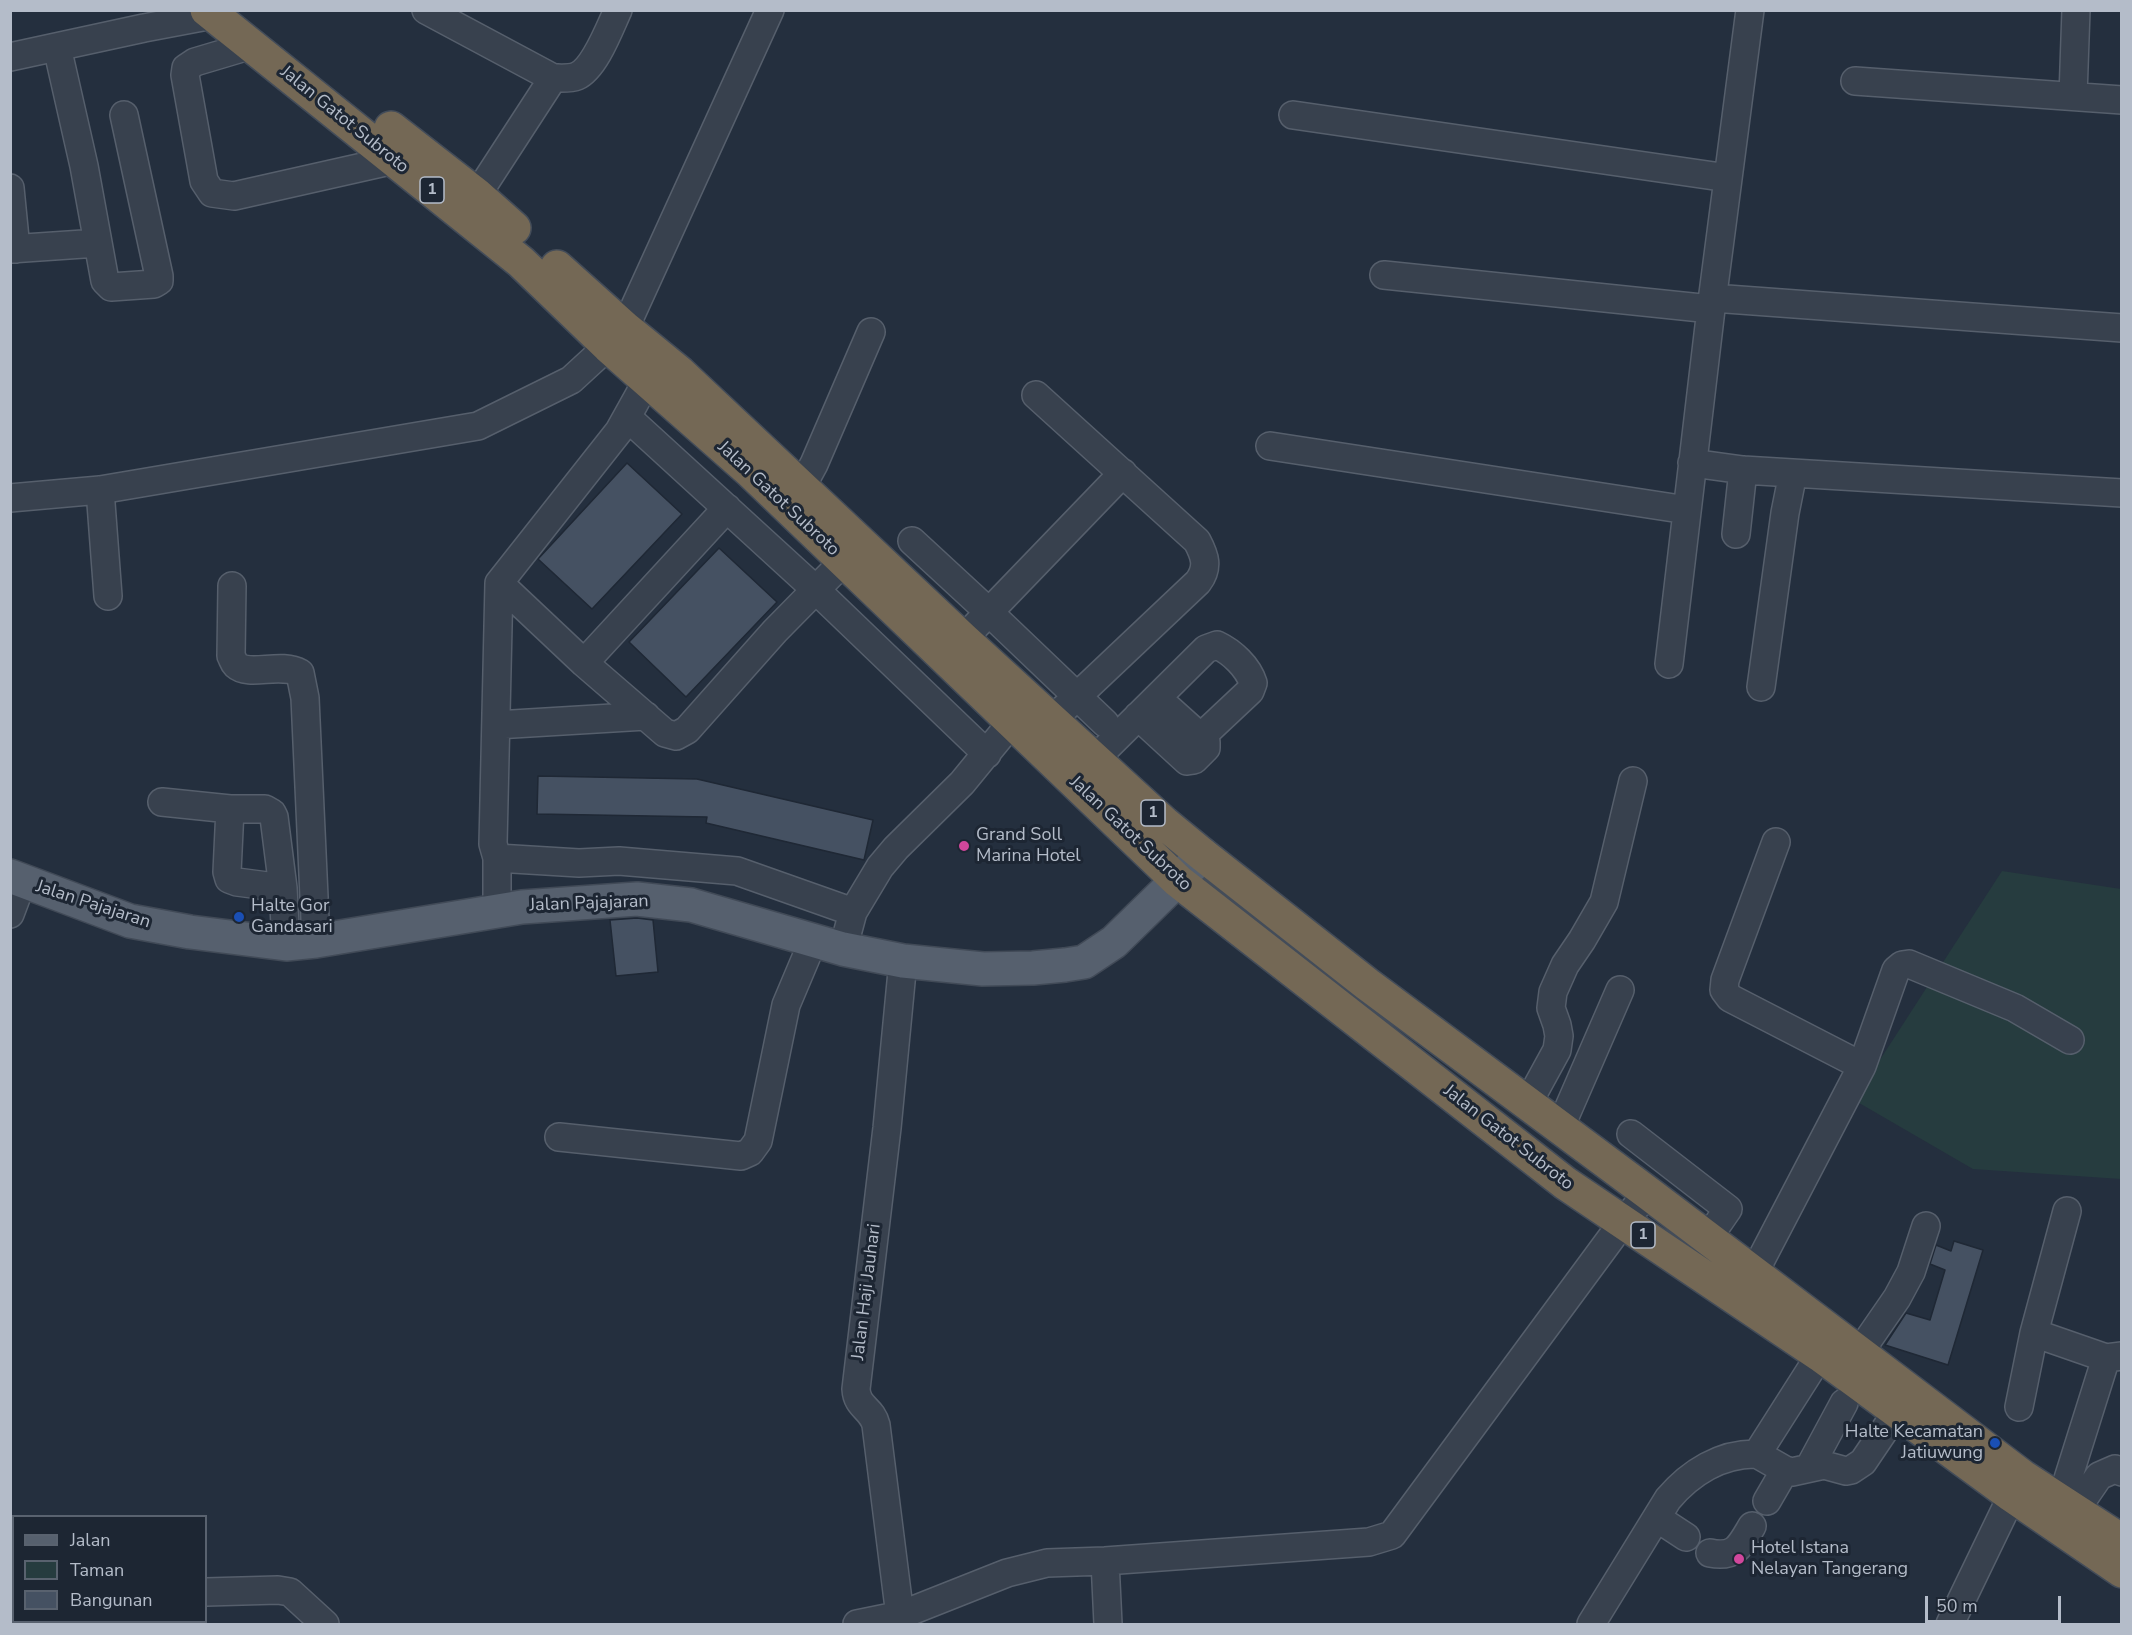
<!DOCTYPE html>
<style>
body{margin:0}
#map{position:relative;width:2132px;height:1635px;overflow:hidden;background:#242f3e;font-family:"Nunito Sans",sans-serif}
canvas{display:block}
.frame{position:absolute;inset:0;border:12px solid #b4bcc9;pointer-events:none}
.legend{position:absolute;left:12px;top:1515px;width:195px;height:108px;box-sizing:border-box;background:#1d2633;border:2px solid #59626f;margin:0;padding:8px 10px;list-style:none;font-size:18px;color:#b4bcc9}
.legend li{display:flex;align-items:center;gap:12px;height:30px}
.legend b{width:30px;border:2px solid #59626f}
.scale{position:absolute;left:1925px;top:1596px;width:136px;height:27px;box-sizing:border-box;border:3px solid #b4bcc9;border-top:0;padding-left:8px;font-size:18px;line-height:21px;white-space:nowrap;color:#b4bcc9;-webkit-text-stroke:4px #1d2633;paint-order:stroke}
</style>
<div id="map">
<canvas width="2132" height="1635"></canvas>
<div class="frame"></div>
<ul class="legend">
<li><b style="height:8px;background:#56606e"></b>Jalan</li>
<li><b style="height:16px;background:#263c3f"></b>Taman</li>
<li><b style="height:16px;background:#455162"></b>Bangunan</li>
</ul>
<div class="scale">50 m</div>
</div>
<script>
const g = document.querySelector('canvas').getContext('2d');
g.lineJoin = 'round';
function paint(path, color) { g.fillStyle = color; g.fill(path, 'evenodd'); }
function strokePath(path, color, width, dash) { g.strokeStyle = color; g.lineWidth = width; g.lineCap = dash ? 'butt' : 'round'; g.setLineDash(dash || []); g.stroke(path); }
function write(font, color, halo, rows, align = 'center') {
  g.font = font + ' "Nunito Sans",sans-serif'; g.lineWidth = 6; g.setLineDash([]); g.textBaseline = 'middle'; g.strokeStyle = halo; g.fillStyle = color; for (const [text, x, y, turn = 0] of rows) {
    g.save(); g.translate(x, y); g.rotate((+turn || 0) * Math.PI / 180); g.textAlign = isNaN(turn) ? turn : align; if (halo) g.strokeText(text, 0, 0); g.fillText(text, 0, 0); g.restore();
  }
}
paint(new Path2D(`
 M2002,871L2121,889V1179L1973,1169L1854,1100Z`), '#263c3f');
const building = new Path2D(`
 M627,463L682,514L592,609L538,559Z
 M719,548L777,602L686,697L629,642Z
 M538,776L697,779L873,820L864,860L706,823L707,817L537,814Z
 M637,918L653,920L658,972L616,976L610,920Z
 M1954,1241L1983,1250L1948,1365L1885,1345L1906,1313L1930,1320L1945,1270L1930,1264L1936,1245L1951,1251Z`);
paint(building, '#455162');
strokePath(building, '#1f2835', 1.5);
const minor = new Path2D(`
 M426,10L553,78C561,78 570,79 577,76C595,68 610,27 618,10
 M252,45L195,62L186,68L185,75L204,181L212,193L234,196L394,160
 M57,47L84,166L105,281L111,287L154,284L159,281V276L124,115
 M10,57L144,28L213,15
 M1855,81L2122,100
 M2073,96L2076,10
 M1293,115L1728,178
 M10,188L16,249
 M477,195L553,78
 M10,249L98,243
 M1384,275L1711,309
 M1713,298L2122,328
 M625,328L770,10
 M1036,395L1197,541C1205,556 1209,567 1198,582L1052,720
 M628,418L815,589L987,754
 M1270,446L1687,510
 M1692,463L1743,470L2122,493
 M802,486L814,464L871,332
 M100,490L108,596
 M10,498L100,490L478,426L571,380L608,346
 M1736,534L1743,470
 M912,541L990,613
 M499,583L584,663L665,733L676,736L687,730L775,631L844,561
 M232,586L231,656C233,659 233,662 236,665C249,677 281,662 300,673L305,698L316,941
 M996,619L1105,723
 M963,639L1123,473
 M584,663L727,508
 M1669,664L1711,309L1750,10
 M1761,687L1785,513L1793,473
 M1138,716L1187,761L1194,760L1206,748V742L1157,698
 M496,725L646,716
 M1095,759L1206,649L1217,645C1232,652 1248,667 1253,683L1250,691L1201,737
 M162,802L230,809H265L272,813L274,817L283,888L286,944
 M230,809L227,872L229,879L237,882L283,888
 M497,858L579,863L619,861L737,871L853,912
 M497,911V858L493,844L499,583L619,431L648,379
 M10,914L22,882
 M843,949L853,912L880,867L896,848L962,783L1012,722
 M1862,1066L1896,970L1902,965L1909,964L2015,1008L2070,1040
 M1528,1103L1557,1050L1559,1036L1557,1025L1551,1008L1553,992L1565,965L1582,940L1604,902L1633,781
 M1560,1128L1620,990
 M1631,1134L1728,1209L1708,1238
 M559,1137L741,1156L750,1152L758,1141L786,1005L813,941
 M1754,1273L1862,1066L1730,998L1724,990L1725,980L1776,842
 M2034,1333L2106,1358L2122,1356
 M1859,1353L1897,1298L1911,1272L1926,1226
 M2019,1407L2034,1333L2067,1211
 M1757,1454L1785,1470L1792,1472L1824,1465L1846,1471L1851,1470L1863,1462L1888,1425
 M1809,1468L1844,1403
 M1767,1501L1785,1470
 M2075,1511L2099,1476L2115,1469L2122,1472
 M1657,1518L1686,1537
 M2053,1519L2061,1501L2106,1358
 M1710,1553C1736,1558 1740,1546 1752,1526
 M1105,1561L1108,1624
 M10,1567L14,1568
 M206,1592L278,1590L290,1592L325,1624
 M87,1624L88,1622
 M857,1624L901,1615L1007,1573L1047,1563L1105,1561L1369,1542L1392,1535L1623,1222L1648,1193
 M901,1624L876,1425C872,1408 857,1408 856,1389L887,1128L903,961
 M1591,1624L1668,1499C1690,1473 1721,1453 1757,1454L1820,1355
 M1950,1624L2020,1479`);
const major = new Path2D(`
 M10,876L130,921L190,932L286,944L316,941L522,907L637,899L691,905L843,949L903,961L983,969L1033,968L1065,965L1084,962L1114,942L1203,855`);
const highway = new Path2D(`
 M207,10L521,262L608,346L750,471L1178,881L1565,1183L1820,1355L2011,1495L2122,1571
 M391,128L477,195L514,228
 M557,267L625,328L680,373L963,639L1164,823L1203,855L1367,984L1648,1193L2022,1476L2122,1541`);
strokePath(minor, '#565f6c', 30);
strokePath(major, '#414a57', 36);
strokePath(highway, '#434c59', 36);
strokePath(minor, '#38414e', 27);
strokePath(major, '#56606e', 33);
strokePath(highway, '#746855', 33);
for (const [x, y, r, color] of [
 [964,846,6,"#d1479c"],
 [239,917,6,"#1a4fb4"],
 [1995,1443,6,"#1a4fb4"],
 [1739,1559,6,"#d1479c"]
]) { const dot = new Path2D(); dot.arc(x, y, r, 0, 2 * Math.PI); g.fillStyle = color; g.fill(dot); strokePath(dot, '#1d2633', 2); }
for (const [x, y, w] of [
 [432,190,24],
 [1153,813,24],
 [1643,1235,24]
]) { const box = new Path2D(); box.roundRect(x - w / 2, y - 13, w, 26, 4.5); g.fillStyle = '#1d2633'; g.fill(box); strokePath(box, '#b4bcc9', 1.5); }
write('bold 16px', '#b4bcc9', null, [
 ["1",432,190],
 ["1",1153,813],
 ["1",1643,1235]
]);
write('18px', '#b4bcc9', '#1d2633', [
 ["Jalan Gatot Subroto",344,120,39],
 ["Jalan Gatot Subroto",778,499,43],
 ["Jalan Gatot Subroto",1130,834,43],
 ["Jalan Pajajaran",589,904,-2],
 ["Jalan Pajajaran",93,905,18],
 ["Jalan Gatot Subroto",1508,1138,38],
 ["Jalan Haji Jauhari",867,1292,-83]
]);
write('18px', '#b4bcc9', '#1d2633', [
 ["Grand Soll",976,836],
 ["Marina Hotel",976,857],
 ["Halte Gor",251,907],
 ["Gandasari",251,928],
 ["Halte Kecamatan",1983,1433,"right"],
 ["Jatiuwung",1983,1454,"right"],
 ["Hotel Istana",1751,1549],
 ["Nelayan Tangerang",1751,1570]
], 'left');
</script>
